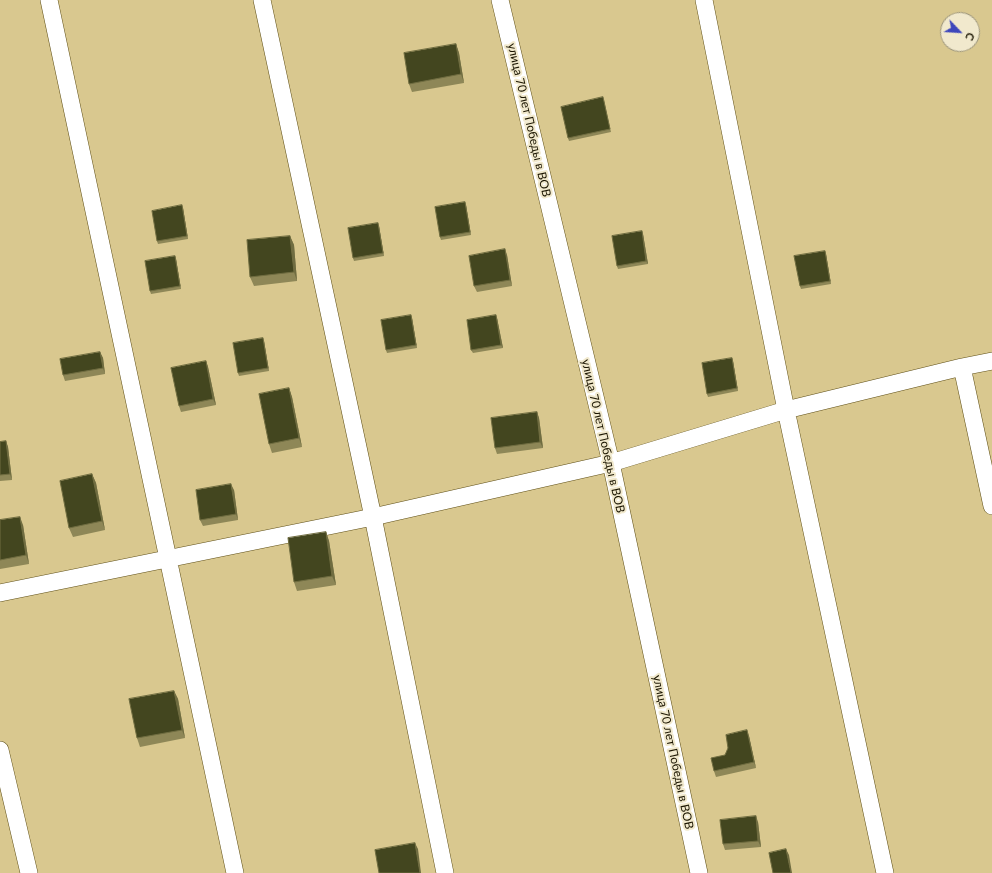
<!DOCTYPE html>
<meta charset="utf-8">
<style>
body{margin:0}
#map{position:relative;width:992px;height:873px;overflow:hidden;background:#d9c88f;font-family:Lato,sans-serif}
canvas{display:block}
.north{position:absolute;left:940px;top:12px;width:40px;height:40px;box-sizing:border-box;background:#f1e9cd;border:1px solid #9b947b;border-radius:50%;rotate:115deg;font-size:11px;font-weight:700;line-height:16px;text-align:center;color:#1b1501}
.north::after{content:'';display:block;margin:auto;width:14px;height:18px;background:#3e47bb;clip-path:polygon(50% 0,100% 100%,50% 72%,0 100%)}
</style>
<div id="map">
<canvas width="992" height="873"></canvas>
<div class="north">С</div>
</div>
<script>
const g = document.querySelector('canvas').getContext('2d');
g.lineJoin = 'round';
function strokePath(path, color, width, dash) { g.strokeStyle = color; g.lineWidth = width; g.lineCap = dash ? 'butt' : 'round'; g.setLineDash(dash || []); g.stroke(path); }
function paint(path, color) { g.fillStyle = color; g.fill(path, 'evenodd'); }
function write(font, color, halo, rows, align = 'center') {
  g.font = font + ' Lato,sans-serif'; g.lineWidth = 4; g.setLineDash([]); g.textBaseline = 'middle'; g.strokeStyle = halo; g.fillStyle = color; for (const [text, x, y, turn = 0] of rows) {
    g.save(); g.translate(x, y); g.rotate((+turn || 0) * Math.PI / 180); g.textAlign = isNaN(turn) ? turn : align; if (halo) g.strokeText(text, 0, 0); g.fillText(text, 0, 0); g.restore();
  }
}
const street = new Path2D(`
 M49,0L235,873
 M262,0L373,517L445,873
 M500,0L611,463L699,873
 M704,0L786,410L885,873
 M962,367L992,506
 M0,593L373,517L611,463L786,410L962,367L992,361
 M0,750L29,873`);
strokePath(street, '#605018', 18);
strokePath(street, '#fff', 17);
paint(new Path2D(`
 M456,44L459,53L464,83L412,92L409,84Z
 M604,100L611,132L569,141L568,138Z
 M465,202L466,205L471,235L441,240L440,237Z
 M183,208L188,239L158,244L157,241Z
 M379,226L384,256L354,261L353,258Z
 M642,231L643,234L648,264L618,269L617,266Z
 M290,236L294,245L297,281L254,286L250,277Z
 M825,251L826,254L831,284L801,289L800,286Z
 M507,255L512,286L477,292L474,286Z
 M175,256L176,259L181,289L151,294L150,291Z
 M411,315L412,318L417,348L387,353L386,350Z
 M497,318L503,348L473,353L471,350Z
 M264,341L269,371L239,376L238,373Z
 M100,352L103,358L105,374L65,381L63,375Z
 M732,358L733,361L738,391L708,397L707,394Z
 M206,361L208,367L216,405L181,412L179,406Z
 M289,388L292,397L302,447L272,453L269,444Z
 M537,412L539,418L543,448L497,454L495,448Z
 M6,441L8,447L12,480L0,481V442Z
 M92,474L96,483L105,530L73,537L69,528Z
 M234,490L238,520L203,526L200,520Z
 M0,520L23,525L29,564L0,569Z
 M326,532L329,541L336,585L297,591L294,582Z
 M174,691L178,699L185,738L140,747L137,738Z
 M749,736L756,768L716,777L714,771L725,755Z
 M758,822L761,847L725,850L723,844Z`), '#8e8757');
paint(new Path2D(`
 M456,44L459,53L464,83L461,74Z
 M465,202L466,205L471,235L470,232Z
 M182,205L183,208L188,239L187,236Z
 M378,223L379,226L384,256L383,253Z
 M642,231L643,234L648,264L646,261Z
 M290,236L294,245L297,281L294,272Z
 M505,249L507,255L512,286L510,280Z
 M825,251L826,254L831,284L830,281Z
 M175,256L176,259L181,289L180,286Z
 M411,315L412,318L417,348L416,345Z
 M496,315L497,318L503,348L501,345Z
 M263,338L264,341L269,371L268,368Z
 M100,352L103,358L105,374L103,368Z
 M732,358L733,361L738,391L737,388Z
 M206,361L208,367L216,405L213,399Z
 M289,388L292,397L302,447L299,438Z
 M537,412L539,418L543,448L540,442Z
 M6,441L8,447L12,480L10,474Z
 M92,474L96,483L105,530L102,521Z
 M231,484L234,490L238,520L236,514Z
 M20,517L23,525L29,564L26,555Z
 M326,532L329,541L336,585L332,576Z
 M174,691L178,699L185,738L182,730Z
 M747,730L749,736L756,768L754,762Z
 M756,816L758,822L761,847L758,841Z
 M415,843L418,849L421,873H420Z
 M786,849L789,855L792,873H791Z`), '#706d41');
const building = new Path2D(`
 M456,44L461,74L409,84L404,53Z
 M603,97L610,129L568,138L561,107Z
 M465,202L470,232L440,237L435,207Z
 M182,205L187,236L157,241L152,211Z
 M378,223L383,253L353,258L348,228Z
 M642,231L646,261L617,266L612,236Z
 M290,236L294,272L250,277L247,240Z
 M505,249L510,280L474,286L469,256Z
 M825,251L830,281L800,286L794,256Z
 M175,256L180,286L150,291L145,261Z
 M411,315L416,345L386,350L381,320Z
 M496,315L501,345L471,350L467,320Z
 M263,338L268,368L238,373L233,343Z
 M100,352L103,368L63,375L60,359Z
 M732,358L737,388L707,394L702,363Z
 M206,361L213,399L179,406L171,368Z
 M289,388L299,438L269,444L259,394Z
 M537,412L540,442L495,448L491,418Z
 M6,441L10,474L0,475V442Z
 M92,474L102,521L69,528L60,481Z
 M231,484L236,514L200,520L196,490Z
 M20,517L26,555L0,560V520Z
 M326,532L332,576L294,582L288,538Z
 M174,691L182,730L137,738L129,699Z
 M747,730L754,762L714,771L711,758L725,755L728,748L726,735Z
 M756,816L758,841L723,844L720,820Z
 M415,843L420,873H379L375,850Z
 M786,849L791,873H773L769,853Z`);
paint(building, '#43461f');
strokePath(building, '#706d41', 1);
write('12px', '#1b1501', '#f1e9cd', [
 ["улица 70 лет Победы в ВОВ",529,120,77],
 ["улица 70 лет Победы в ВОВ",603,436,77],
 ["улица 70 лет Победы в ВОВ",673,752,78]
]);
</script>
